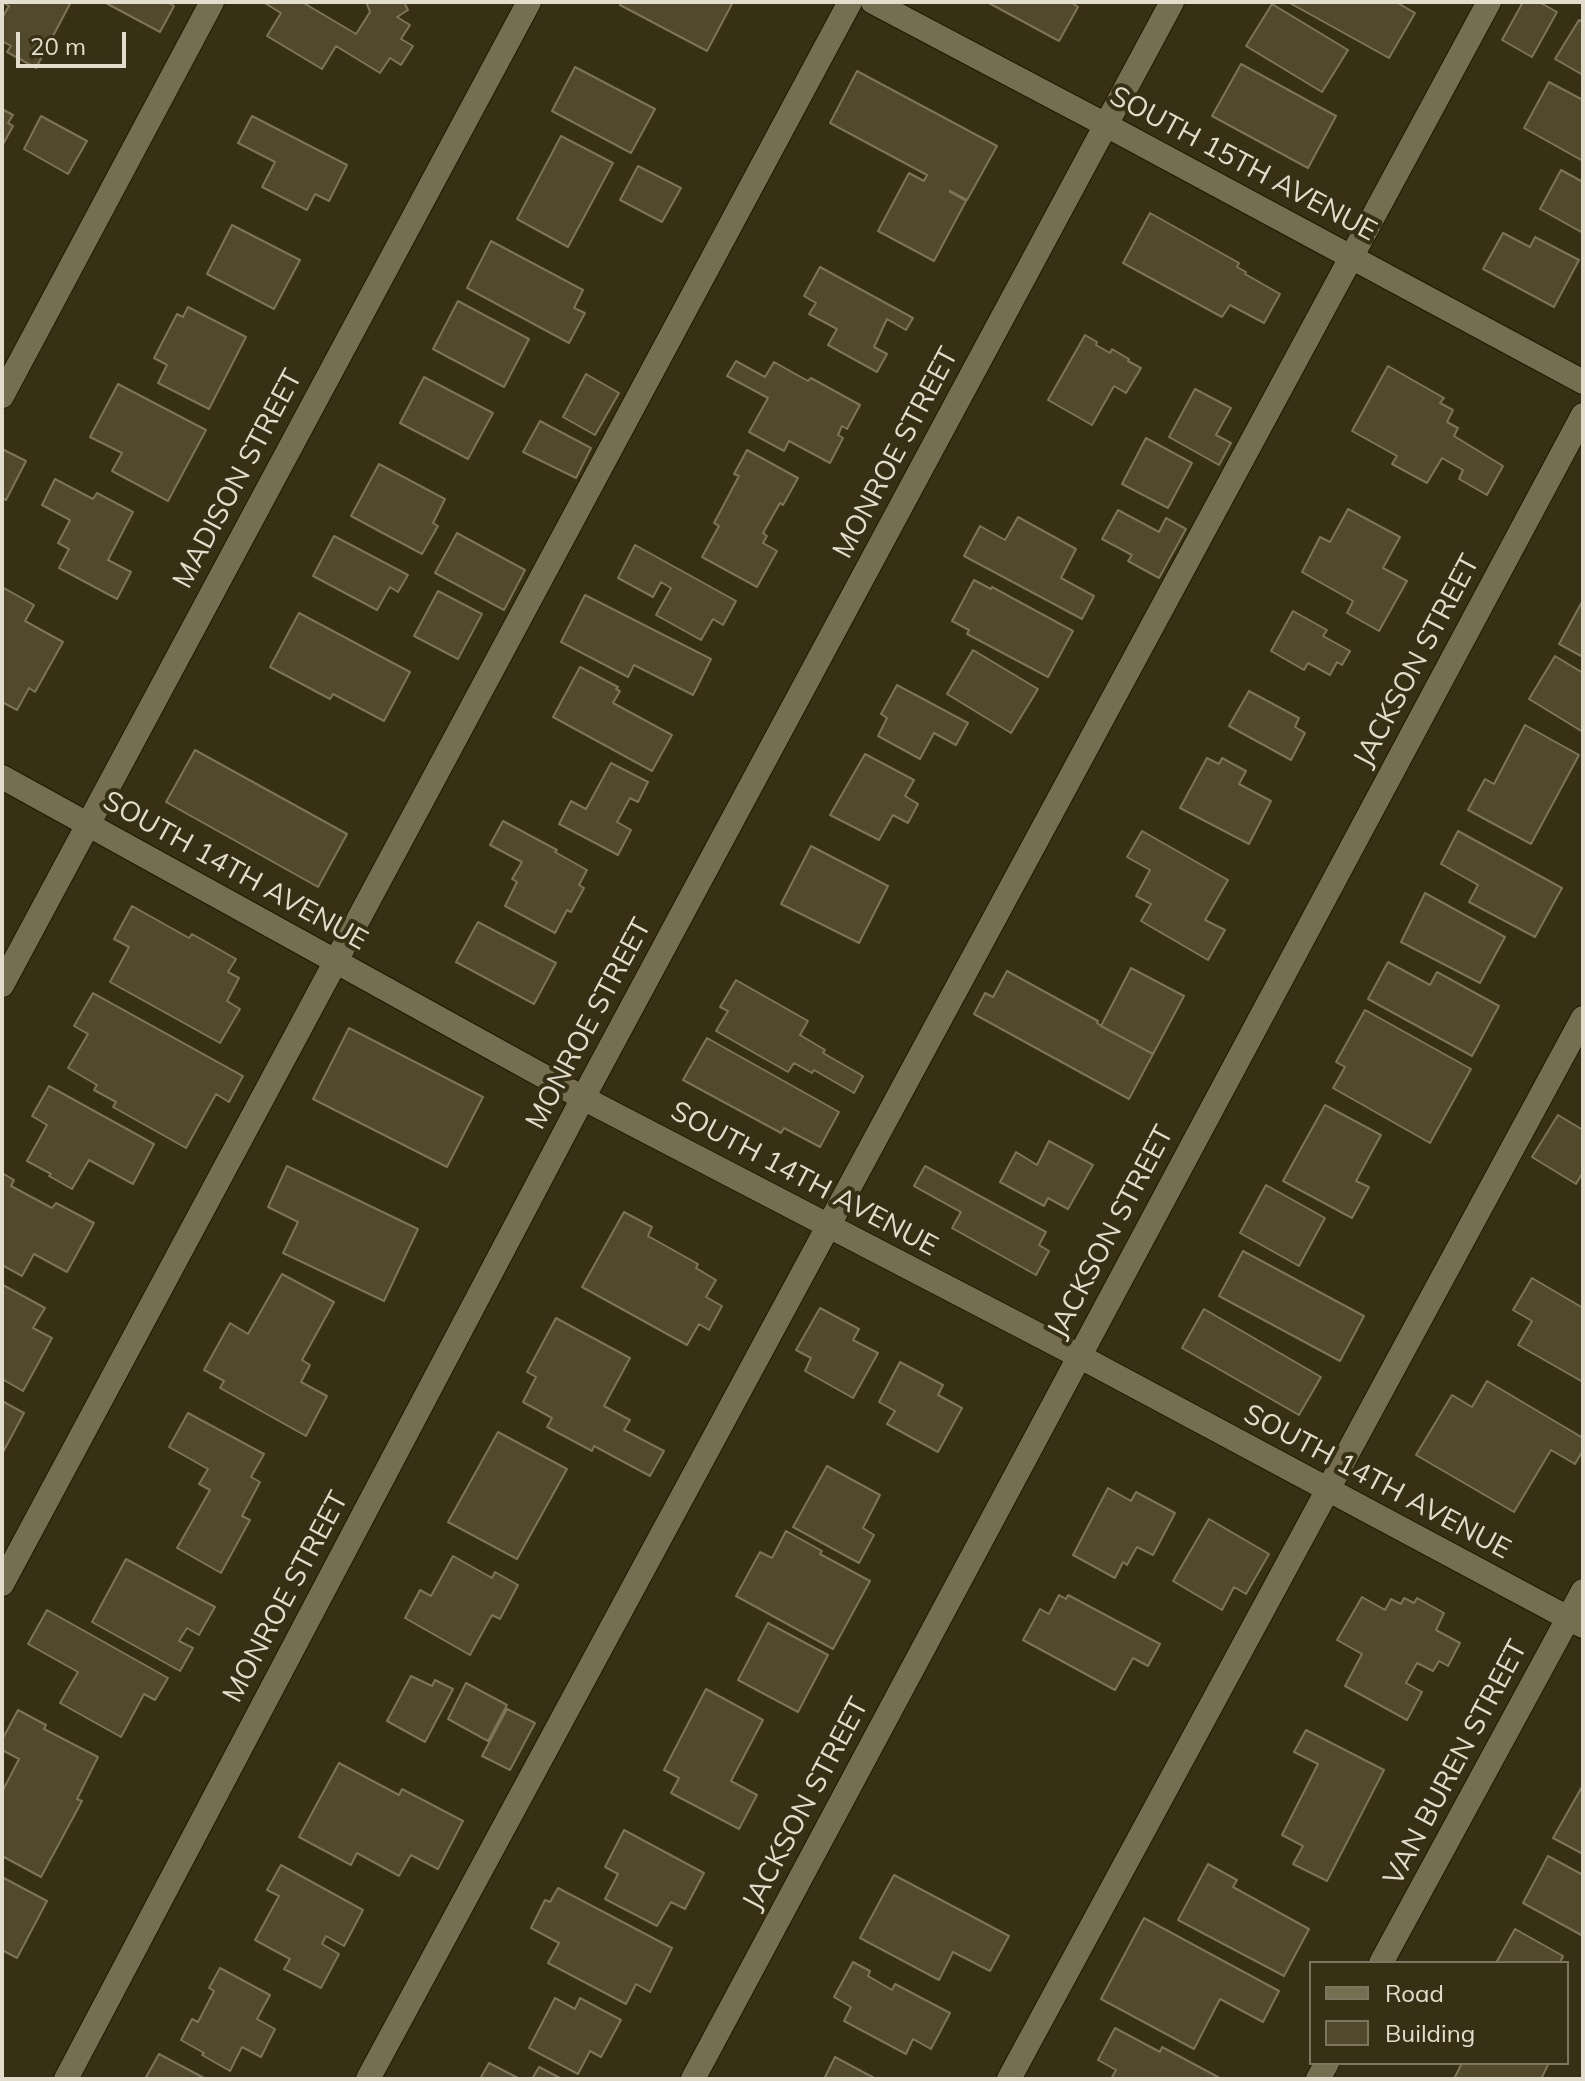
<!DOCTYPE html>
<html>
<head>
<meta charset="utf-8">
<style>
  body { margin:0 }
  #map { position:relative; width:1585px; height:2081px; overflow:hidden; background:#383015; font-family:Mulish,sans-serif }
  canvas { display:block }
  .frame { position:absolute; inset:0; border:4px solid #e2ddcd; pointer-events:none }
  .legend { position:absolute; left:1309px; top:1961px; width:260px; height:104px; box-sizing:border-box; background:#383015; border:2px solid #7c755f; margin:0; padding:10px 14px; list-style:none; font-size:24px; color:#e2ddcd }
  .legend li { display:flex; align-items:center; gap:16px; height:40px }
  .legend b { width:40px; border:2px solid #7c755f }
  .scale { position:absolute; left:16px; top:32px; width:110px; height:36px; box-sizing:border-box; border:4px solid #e2ddcd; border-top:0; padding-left:10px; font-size:24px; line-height:28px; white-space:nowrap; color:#e2ddcd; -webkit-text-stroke:6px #383015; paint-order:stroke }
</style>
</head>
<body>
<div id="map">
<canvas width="1585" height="2081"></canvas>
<div class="frame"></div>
<ul class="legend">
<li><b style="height:10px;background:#766e50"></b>Road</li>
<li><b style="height:22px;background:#52492d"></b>Building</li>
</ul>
<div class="scale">20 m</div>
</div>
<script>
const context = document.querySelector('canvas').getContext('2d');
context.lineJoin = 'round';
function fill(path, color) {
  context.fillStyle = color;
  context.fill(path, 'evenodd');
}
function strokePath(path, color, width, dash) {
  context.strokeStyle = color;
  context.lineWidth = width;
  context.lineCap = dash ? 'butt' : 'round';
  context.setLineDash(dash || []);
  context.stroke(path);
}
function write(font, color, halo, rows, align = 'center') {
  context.font = font + ' Mulish,sans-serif';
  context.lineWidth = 8;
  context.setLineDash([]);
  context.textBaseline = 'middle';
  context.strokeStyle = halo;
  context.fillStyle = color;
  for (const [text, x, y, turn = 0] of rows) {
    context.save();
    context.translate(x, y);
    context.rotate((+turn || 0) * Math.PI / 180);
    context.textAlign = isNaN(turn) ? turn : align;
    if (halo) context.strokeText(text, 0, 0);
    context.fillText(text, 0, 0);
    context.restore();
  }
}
const building = new Path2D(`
  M2,2H71L36,68L7,52L11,46L2,41V18L9,6Z
  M104,2H167L174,6L160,32Z
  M263,2H302L356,34L370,12L366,2H404L408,10L397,17L410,25L401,39L413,46L401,65L390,58L380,73L336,46L322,69L267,36L281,13Z
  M621,2H733L707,51L620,5Z
  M987,2H1071L1078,7L1059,41Z
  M1288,2H1396L1415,13L1389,58Z
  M1523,2H1539L1557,12L1532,57L1502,40Z
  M1272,4L1348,50L1322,92L1246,46Z
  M1579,20L1583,22V75L1555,59Z
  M1241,64L1336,116L1308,168L1212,116Z
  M575,67L655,109L631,153L552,111Z
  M857,71L997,146L967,200L950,191V192L966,201L934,261L878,231L909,173L924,181L927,175L830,123Z
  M1549,82L1583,100V161L1524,128Z
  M2,109L13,115L8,123L13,126L2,146Z
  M41,116L87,141L68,174L24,149Z
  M252,116L347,165L329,201L315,194L307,210L262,187L275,162L238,143Z
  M561,136L613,163L568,247L517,219Z
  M638,166L681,188L662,222L620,200Z
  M1561,170L1583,182V233L1540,209Z
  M1150,213L1239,263L1237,267L1246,272L1245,274L1280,294L1264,323L1230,305L1222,317L1123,263Z
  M232,225L300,260L274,309L207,274Z
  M1503,233L1530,247L1535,237L1579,260L1554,307L1483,269Z
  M491,241L583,290L574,308L585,313L569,343L467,288Z
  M820,267L913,318L906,330L887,319L874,347L887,354L877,372L828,345L837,329L809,314L816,303L804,296Z
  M458,301L529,339L504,387L433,349Z
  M188,307L246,337L209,409L158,383L167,365L154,358L177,314L183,317Z
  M1085,335L1097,342L1096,345L1110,353L1112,349L1129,359L1128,361L1141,368L1126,393L1114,386L1092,425L1048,400Z
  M736,361L765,377L774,362L808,381L811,378L860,405L847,429L842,426L838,435L843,438L830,463L789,441L784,451L749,432L768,398L727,376Z
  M1388,366L1444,398L1440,403L1453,410L1447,422L1458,428L1454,436L1503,466L1487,495L1459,479L1463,470L1442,458L1427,483L1392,464L1397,456L1352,431Z
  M586,374L619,393L595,435L563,417Z
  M424,377L493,413L468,459L400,423Z
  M118,384L206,430L168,501L112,471L122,453L90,437Z
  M1195,389L1231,408L1216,435L1231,443L1219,465L1169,437Z
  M540,421L591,448L576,478L523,452Z
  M1146,438L1192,463L1168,508L1122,484Z
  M2,449L26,461L6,500L2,498Z
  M747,450L798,478L783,505L780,503L763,533L767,536L763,543L777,551L757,587L702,557L719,526L714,523L739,476L734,474Z
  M379,464L445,499L433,523L438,526L422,554L351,516Z
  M55,479L93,499L97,493L133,512L108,560L131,572L117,599L59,568L69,549L58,543L70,520L42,505Z
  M1348,509L1400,537L1383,568L1407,581L1379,631L1347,613L1353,601L1302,572L1320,537L1330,542Z
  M1118,510L1159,532L1166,518L1186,529L1159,578L1128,561L1132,555L1102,539Z
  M1018,517L1076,549L1061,578L1094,596L1082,619L964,556L980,526L1005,540Z
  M457,533L525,570L504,610L435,573Z
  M334,536L408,575L398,592L390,587L377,610L313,576Z
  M635,545L736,601L723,625L713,619L701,640L656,615L671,588L661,582L653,597L618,578Z
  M974,580L991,589L992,587L1073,631L1048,677L967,634L969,630L952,621Z
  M2,587L34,605L25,621L63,642L35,692L29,688L17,710L2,702Z
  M438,591L482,614L458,659L414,636Z
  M585,595L711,659L693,695L634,665L628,677L561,642Z
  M1583,600V657L1559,644Z
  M1293,611L1327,630L1323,636L1350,651L1342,665L1337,662L1330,675L1308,663L1304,670L1271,651Z
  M299,613L410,672L384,721L333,694L330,699L270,667Z
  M973,650L1038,689L1011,733L947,694Z
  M1555,656L1583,673V732L1529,699Z
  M580,667L618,687L616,689L620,691L613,703L672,735L652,771L553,717Z
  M897,685L968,723L956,745L934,733L920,759L878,736L887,718L881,714Z
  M1249,691L1299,718L1295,727L1305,733L1291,760L1229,726Z
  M1525,725L1579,755L1531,844L1468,810L1485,779L1494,784Z
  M195,750L347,834L318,887L166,802Z
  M865,754L914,780L905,796L918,804L908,823L893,815L879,840L830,815Z
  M1207,758L1219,764L1222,758L1246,771L1239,784L1271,801L1249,844L1180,808Z
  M611,763L648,782L638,802L630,798L617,822L631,830L618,855L559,824L571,801L586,809Z
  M503,821L557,850L555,852L587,870L579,885L584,888L571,912L567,910L555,933L505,906L517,882L512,879L522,862L490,845Z
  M1142,831L1228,880L1205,920L1225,930L1208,960L1141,921L1151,904L1136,896L1150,870L1127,857Z
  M1458,831L1562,888L1535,937L1469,902L1478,885L1441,864Z
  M811,846L888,886L859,943L781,904Z
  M1425,893L1505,937L1480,983L1401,942Z
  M132,906L189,938L192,934L236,959L228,972L239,978L227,1001L240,1009L220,1043L110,982L129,947L114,939Z
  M478,922L556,963L534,1004L456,962Z
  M1388,962L1430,985L1437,972L1499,1006L1472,1056L1368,999Z
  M1131,968L1184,996L1153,1054L1101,1026Z
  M1007,971L1098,1021L1097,1023L1101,1026L1153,1054L1129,1099L974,1014L985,993L993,997Z
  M736,980L808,1021L800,1035L825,1050L823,1053L863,1076L854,1093L814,1070L812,1073L794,1063L788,1072L716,1031L728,1011L720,1007Z
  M93,993L243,1076L229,1102L216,1094L186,1148L113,1107L116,1102L94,1090L97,1085L68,1068L88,1034L74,1026Z
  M1365,1010L1471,1069L1430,1143L1333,1088L1345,1067L1336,1062Z
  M349,1028L483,1097L447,1167L313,1099Z
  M707,1038L839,1112L820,1147L784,1128L781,1133L683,1080Z
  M49,1086L154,1144L133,1184L89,1160L72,1189L49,1176L51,1174L27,1161L47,1125L32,1116Z
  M1325,1105L1381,1135L1356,1181L1369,1187L1352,1218L1283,1181Z
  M1558,1115L1583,1130V1172L1576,1184L1532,1157Z
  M1049,1141L1093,1165L1068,1209L1048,1198L1044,1206L1000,1182L1016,1152L1037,1165Z
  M287,1166L418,1229L384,1301L283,1253L298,1222L268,1207Z
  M925,1166L1046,1232L1039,1245L1049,1251L1036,1275L952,1228L961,1212L914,1186Z
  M2,1173L14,1180L11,1186L52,1208L56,1203L94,1223L67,1272L34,1254L22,1276L2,1265Z
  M1266,1185L1325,1218L1299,1266L1240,1233Z
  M624,1212L652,1227L648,1236L698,1264L696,1268L716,1280L706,1297L722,1306L709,1330L699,1324L687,1345L582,1287Z
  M1243,1251L1364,1316L1340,1361L1219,1296Z
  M282,1274L334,1302L302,1360L310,1365L301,1382L327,1396L306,1436L220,1388L224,1381L204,1370L230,1323L248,1334Z
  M1532,1278L1583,1308V1382L1518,1345L1532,1321L1513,1310Z
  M3,1285L45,1308L33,1328L52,1338L23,1391L2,1379Z
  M820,1308L859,1329L853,1340L878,1353L853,1398L805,1371L811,1358L796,1350Z
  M1204,1309L1321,1377L1299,1415L1182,1348Z
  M556,1318L630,1358L604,1406L630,1420L624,1430L664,1451L650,1476L594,1446L592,1451L547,1427L552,1418L523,1402L536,1377L527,1372Z
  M900,1362L943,1385L938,1395L962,1408L938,1452L887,1424L895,1411L879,1402Z
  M1487,1381L1583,1438V1450L1575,1464L1551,1450L1514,1512L1416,1455L1452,1395L1472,1407Z
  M2,1401L24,1413L2,1454Z
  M188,1413L264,1454L251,1477L260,1482L242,1516L250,1520L221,1573L177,1548L210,1490L199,1484L208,1469L169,1447Z
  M498,1432L567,1469L517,1559L448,1522Z
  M827,1466L880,1495L863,1528L874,1535L859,1563L793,1527Z
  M1108,1488L1131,1501L1136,1492L1175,1513L1153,1555L1137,1547L1127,1565L1123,1562L1115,1578L1073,1555Z
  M1209,1519L1269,1554L1246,1594L1234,1587L1222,1610L1173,1581Z
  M786,1531L822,1551L820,1554L870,1581L833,1649L736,1596L760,1552L772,1558Z
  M453,1556L492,1578L495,1572L518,1585L500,1619L492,1615L470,1655L405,1618L420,1590L431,1596Z
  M126,1559L215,1607L199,1635L187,1628L179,1641L193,1648L180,1671L92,1622Z
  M1059,1595L1066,1599L1068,1595L1160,1644L1148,1666L1133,1658L1115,1690L1023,1640L1040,1609L1049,1614Z
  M1362,1597L1385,1610L1391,1599L1401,1604L1404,1598L1414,1603L1417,1598L1444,1613L1436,1630L1460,1643L1448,1666L1439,1661L1433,1671L1417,1663L1406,1683L1422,1692L1407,1720L1345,1686L1362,1654L1337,1640Z
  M47,1610L168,1678L155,1700L144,1694L121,1737L60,1703L78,1672L28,1644Z
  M768,1623L828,1655L798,1712L738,1680Z
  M411,1676L432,1686L435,1680L453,1689L425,1742L387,1721Z
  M466,1683L507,1705L488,1741L448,1719Z
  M706,1689L763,1720L731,1781L757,1795L739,1829L671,1793L679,1778L664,1770Z
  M507,1709L535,1723L510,1770L482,1756Z
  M18,1710L46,1725L44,1729L98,1757L77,1799L82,1801L41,1877L2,1856V1792L19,1759L2,1750V1740Z
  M1306,1730L1384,1770L1327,1881L1293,1864L1303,1846L1282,1835L1318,1764L1294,1752Z
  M339,1763L399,1795L402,1789L463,1821L438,1869L411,1855L399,1876L357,1853L351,1865L299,1837Z
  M1583,1785V1854L1553,1838Z
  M624,1830L704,1873L685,1909L671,1902L657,1926L605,1899L618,1874L605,1867Z
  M1548,1856L1583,1875V1936L1523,1903Z
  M1208,1864L1237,1880L1233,1887L1309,1929L1284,1976L1178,1920Z
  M281,1865L363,1910L344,1946L326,1936L322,1944L339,1954L321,1988L284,1969L290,1959L255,1940L279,1896L267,1890Z
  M894,1875L1009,1936L990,1971L953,1952L939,1980L860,1938Z
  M2,1877L47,1901L17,1958L2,1950Z
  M558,1888L672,1948L650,1992L636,1984L626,2004L548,1963L559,1943L531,1928L545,1900L550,1902Z
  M1144,1918L1279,1991L1263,2022L1220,1999L1194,2049L1101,1999Z
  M1515,1929L1563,1956L1560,1963H1496Z
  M853,1962L870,1971L868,1976L892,1990L895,1984L950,2013L931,2049L913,2039L906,2054L844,2021L851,2007L834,1997Z
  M220,1968L270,1995L257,2019L275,2029L261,2057L242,2047L230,2071L202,2055L204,2053L181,2040L192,2019L198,2022L214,1991L209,1988Z
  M555,1998L575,2009L580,1998L621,2020L601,2057L590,2051L578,2074L529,2048Z
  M1115,2028L1160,2052L1162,2047L1218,2077L1217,2079H1111L1116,2070L1098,2060Z
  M159,2054L206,2079H145Z
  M835,2057L876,2079H824Z
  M489,2063L520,2079H480Z
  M1462,2063H1549L1541,2079H1454Z
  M539,2067L562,2079H532Z`);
fill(building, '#52492d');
strokePath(building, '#7d7457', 2);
const minor = new Path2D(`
  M873,2L1106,125L1583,382
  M2,396L212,2
  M2,777L583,1098L1079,1356L1583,1626
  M2,985L529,2
  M2,1584L850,2
  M1381,1963L1583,1591
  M66,2079L583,1098L1172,2
  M368,2079L1489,2
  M693,2079L1583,415
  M1009,2079L1583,1018
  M1318,2079L1327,2063`);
strokePath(minor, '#201800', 26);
strokePath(minor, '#766e50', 24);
write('28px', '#e2ddcd', '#383015', [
  ["SOUTH 15TH AVENUE",1243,164,28],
  ["MONROE STREET",896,453,-62],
  ["MADISON STREET",238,479,-62],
  ["JACKSON STREET",1417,661,-62],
  ["SOUTH 14TH AVENUE",235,871,29],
  ["MONROE STREET",589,1024,-62],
  ["SOUTH 14TH AVENUE",804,1179,28],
  ["JACKSON STREET",1111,1232,-62],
  ["SOUTH 14TH AVENUE",1377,1482,28],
  ["MONROE STREET",286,1597,-62],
  ["VAN BUREN STREET",1456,1763,-62],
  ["JACKSON STREET",806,1804,-62]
]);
</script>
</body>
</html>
